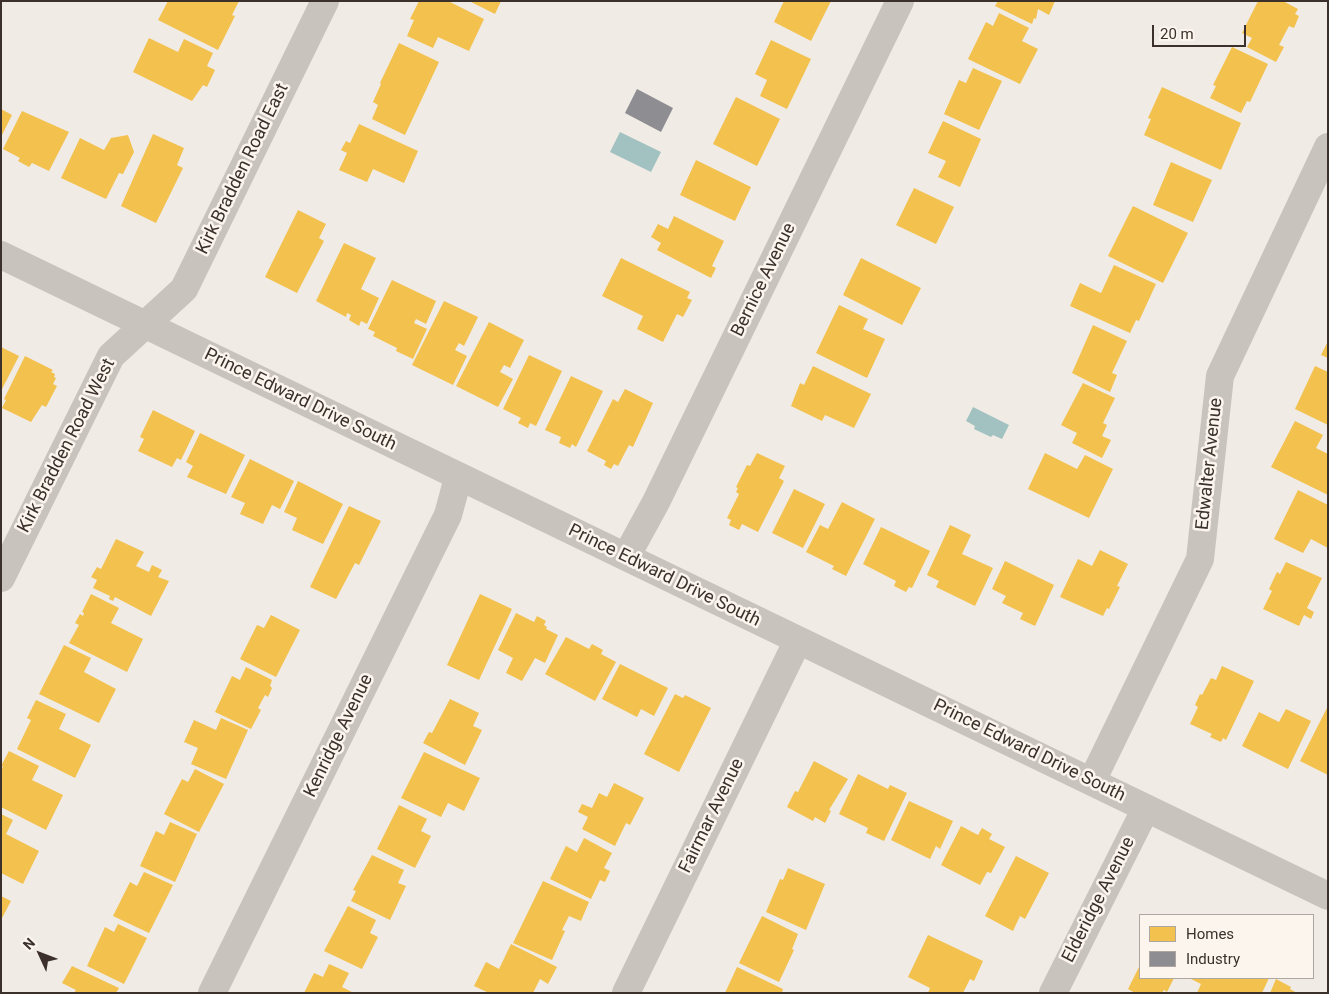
<!DOCTYPE html>
<html>
<head>
<meta charset="utf-8">
<style>
  body { margin:0 }
  #map { position:relative; width:1329px; height:994px; overflow:hidden; background:#f0ebe5; font-family:Roboto,sans-serif }
  canvas { display:block }
  .frame { position:absolute; inset:0; border:2px solid #3b302b; pointer-events:none }
  .legend { position:absolute; left:1139px; top:914px; width:175px; height:65px; box-sizing:border-box; background:#fbf5ee; border:1px solid #aea6a0; margin:0; padding:6px 9px; list-style:none; font-size:15px; color:#3b302b }
  .legend li { display:flex; align-items:center; gap:10px; height:25px }
  .legend b { width:25px; border:1px solid #aea6a0 }
  .north { position:absolute; left:15px; top:929px; width:50px; height:50px; -webkit-text-stroke:4px #fbf5ee; paint-order:stroke; rotate:313deg; font-size:14px; font-weight:700; line-height:20px; text-align:center; color:#3b302b }
  .north::after { content:''; display:block; margin:auto; width:18px; height:22px; background:#3b302b; clip-path:polygon(50% 0,100% 100%,50% 72%,0 100%) }
  .scale { position:absolute; left:1152px; top:25px; width:94px; height:22px; box-sizing:border-box; border:2px solid #3b302b; border-top:0; padding-left:6px; font-size:15px; line-height:18px; white-space:nowrap; color:#3b302b; -webkit-text-stroke:4px #fbf5ee; paint-order:stroke }
</style>
</head>
<body>
<div id="map">
<canvas width="1329" height="994"></canvas>
<div class="frame"></div>
<ul class="legend">
<li><b style="height:14px;background:#f2c14e"></b>Homes</li>
<li><b style="height:14px;background:#8d8d92"></b>Industry</li>
</ul>
<div class="north">N</div>
<div class="scale">20 m</div>
</div>
<script>
const context = document.querySelector('canvas').getContext('2d');
context.lineJoin = 'round';
function fill(path, color) {
  context.fillStyle = color;
  context.fill(path, 'evenodd');
}
function strokePath(path, color, width, dash) {
  context.strokeStyle = color;
  context.lineWidth = width;
  context.lineCap = dash ? 'butt' : 'round';
  context.setLineDash(dash || []);
  context.stroke(path);
}
function write(font, color, halo, rows, align = 'center') {
  context.font = font + ' Roboto,sans-serif';
  context.lineWidth = 5;
  context.setLineDash([]);
  context.textBaseline = 'middle';
  context.strokeStyle = halo;
  context.fillStyle = color;
  for (const [text, x, y, turn = 0] of rows) {
    context.save();
    context.translate(x, y);
    context.rotate((+turn || 0) * Math.PI / 180);
    context.textAlign = isNaN(turn) ? turn : align;
    if (halo) context.strokeText(text, 0, 0);
    context.fillText(text, 0, 0);
    context.restore();
  }
}
fill(new Path2D(`
  M620,132L661,152L651,172L610,152Z
  M973,407L1009,425L1002,439L993,435L991,437L974,429L975,426L966,421Z`), '#a1c2c1');
fill(new Path2D(`
  M168,1H239L232,15L235,16L218,50L158,20Z
  M419,1H448L484,19L469,51L438,37L433,48L407,36L414,20L410,19Z
  M469,1H501L495,14Z
  M784,1H831L811,41L774,22Z
  M998,1H1055L1049,15L1038,9L1036,19L1034,18L1032,24L995,6Z
  M1258,1H1283L1298,9L1295,14L1299,16L1294,28L1289,26L1279,45L1284,47L1276,62L1247,47L1252,38L1242,33Z
  M999,13L1029,28L1022,41L1038,49L1020,84L968,59L986,22L993,26Z
  M149,38L178,52L184,39L213,53L207,66L215,70L207,87L203,85L192,101L133,72Z
  M771,40L811,59L787,109L760,96L767,80L755,74Z
  M399,43L439,62L405,135L372,119L378,105L373,102L381,84L380,83Z
  M1232,47L1268,64L1250,102L1247,101L1241,113L1210,98L1216,86L1213,85Z
  M973,68L1002,81L979,130L944,114L959,80L966,83Z
  M1162,87L1241,123L1221,170L1144,135L1151,119L1148,118Z
  M736,97L780,119L757,166L713,144Z
  M1,109L12,115L1,137Z
  M22,111L69,132L49,171L32,163L29,167L18,161L20,158L3,149Z
  M943,121L981,139L960,187L938,177L946,161L928,153Z
  M359,124L418,151L404,183L373,169L367,182L339,170L347,153L341,150L346,141L350,143Z
  M153,134L184,148L177,165L183,168L156,223L121,206Z
  M128,135L134,152L123,174L119,173L106,199L61,178L80,138L104,150L111,138Z
  M696,160L751,187L735,221L680,195Z
  M1171,162L1212,180L1193,222L1153,205Z
  M914,188L954,207L936,244L896,225Z
  M1133,206L1188,233L1163,283L1108,256Z
  M298,210L326,224L319,238L324,241L297,293L265,277Z
  M674,216L724,241L712,266L716,268L711,278L657,250L661,243L651,237L658,224L668,229Z
  M344,243L376,258L361,289L379,298L367,324L361,321L359,326L349,320L351,315L347,313L346,317L316,301Z
  M621,258L690,292L687,298L692,300L683,317L677,314L663,342L637,329L643,316L602,296Z
  M861,258L921,288L902,325L843,295Z
  M1114,265L1156,284L1139,321L1136,320L1130,333L1070,306L1080,283L1101,293Z
  M392,280L436,301L426,324L416,319L414,323L427,329L413,359L396,351L397,348L373,336L375,332L368,329Z
  M444,301L478,317L464,346L459,343L455,350L467,356L453,385L412,365Z
  M839,305L868,319L863,329L885,339L867,378L816,353Z
  M489,322L524,340L510,368L504,365L500,372L513,379L498,407L456,386Z
  M1093,325L1127,341L1112,373L1117,375L1110,392L1072,373Z
  M1328,341V358L1321,355Z
  M1,347L19,356L1,391Z
  M529,355L562,371L536,426L530,423L528,428L518,423L521,418L503,409Z
  M25,356L53,370L51,372L55,374L54,377L56,378L53,384L57,386L46,407L42,405L31,422L2,408L6,400L4,399Z
  M813,366L871,394L854,428L825,415L822,421L791,406L800,383L804,385Z
  M1315,366L1328,372V425L1295,409Z
  M571,376L603,391L576,447L572,444L570,448L559,443L561,437L545,430Z
  M1083,383L1115,398L1103,423L1107,425L1102,436L1111,440L1102,458L1072,443L1077,433L1061,425Z
  M625,389L653,403L633,447L629,445L618,466L614,464L611,469L604,465L606,461L587,451L613,399L618,402Z
  M153,410L195,431L181,460L177,458L172,467L138,451L144,439L140,437Z
  M1295,421L1323,435L1316,448L1328,454V495L1271,467Z
  M200,433L245,455L226,494L187,477L193,466L186,462Z
  M757,453L785,466L779,478L784,481L758,532L742,524L739,530L729,525L731,520L727,518L739,494L736,492L738,488L736,487L747,465L750,466Z
  M1045,453L1077,469L1085,455L1113,469L1089,518L1028,489Z
  M250,459L294,481L280,509L272,505L263,524L240,514L245,503L231,497Z
  M298,481L343,504L323,544L292,530L297,518L284,512Z
  M794,489L825,504L803,548L772,533Z
  M1298,490L1328,505V548L1311,539L1303,553L1274,539Z
  M842,502L875,519L846,576L832,569L834,566L806,552L820,525L828,529Z
  M349,506L381,521L359,565L355,563L336,599L310,587Z
  M950,525L971,535L962,554L993,568L975,606L936,587L939,581L927,575Z
  M881,527L930,551L912,588L909,587L906,592L894,586L896,581L863,564Z
  M116,539L144,552L136,566L149,572L152,565L162,570L158,577L169,581L151,616L115,597L113,601L109,599L110,596L93,588L97,580L91,577L97,567L101,569Z
  M1100,550L1128,564L1117,586L1120,587L1109,609L1107,608L1103,616L1060,597L1078,559L1092,566Z
  M1005,561L1054,585L1035,626L1020,619L1023,613L1002,603L1006,596L992,589Z
  M1286,562L1322,578L1307,608L1314,612L1311,619L1304,615L1299,626L1263,609L1272,591L1269,589L1277,572L1280,574Z
  M91,594L119,608L111,623L143,639L127,672L69,643L79,625L75,623L80,614L83,616L84,613L82,612Z
  M480,594L512,609L479,680L447,665Z
  M516,613L534,622L537,616L546,621L544,625L547,627L546,629L558,635L545,663L535,658L522,681L506,673L513,658L498,650Z
  M271,615L300,630L276,677L240,659L257,625L264,628Z
  M566,637L589,649L592,644L603,650L601,654L616,662L595,701L545,674Z
  M64,645L91,658L84,672L116,689L99,723L39,694Z
  M620,664L668,688L654,716L641,709L637,717L602,699Z
  M1222,666L1254,681L1226,740L1223,738L1221,742L1210,737L1212,734L1190,724L1198,707L1195,705L1200,694L1202,695L1211,678L1216,680Z
  M246,667L272,680L270,686L272,688L268,697L265,695L258,708L261,710L251,729L215,712L232,676L240,680Z
  M675,694L683,698L685,695L711,708L679,772L644,754Z
  M450,699L479,713L473,726L482,730L465,765L423,743L429,732L432,733Z
  M36,700L66,714L59,729L91,745L75,778L17,749L31,720L27,718Z
  M1328,706V775L1300,761Z
  M1286,709L1311,721L1288,769L1242,746L1259,712L1279,722Z
  M221,718L248,730L226,779L191,764L198,748L184,742L194,720L216,730Z
  M9,751L39,766L32,780L63,795L46,830L1,807V771L3,766H1Z
  M424,752L480,778L464,811L448,803L441,817L401,798Z
  M814,761L848,779L829,810L831,811L825,823L815,817L813,821L787,807L795,791L798,792Z
  M195,769L224,784L199,832L164,814L182,779L188,782Z
  M858,774L888,789L890,785L907,793L884,841L866,833L868,828L839,814Z
  M614,783L644,798L630,825L626,823L615,846L582,829L588,817L578,812L582,804L592,808L599,793L607,797Z
  M909,801L953,821L940,849L936,846L930,859L891,840Z
  M399,805L427,819L421,831L431,836L415,868L377,849Z
  M1,814L13,820L6,834L39,851L23,884L1,873Z
  M170,822L197,834L175,882L140,866L156,831L164,835Z
  M961,826L978,835L982,828L992,834L989,839L1005,847L991,873L987,872L980,885L941,865Z
  M584,838L612,853L604,868L610,871L605,882L600,880L591,899L550,879L566,846L577,852Z
  M372,855L404,870L398,883L406,886L390,920L351,901L356,891L353,890Z
  M1016,856L1049,873L1025,919L1020,916L1013,931L985,916Z
  M788,868L825,884L806,930L766,912L780,879L783,880Z
  M144,872L173,885L149,933L113,916L130,882L137,886Z
  M543,881L589,902L581,921L569,916L562,930L565,931L552,960L513,943Z
  M1,896L11,901L1,920Z
  M348,906L376,920L370,933L378,937L362,969L324,951Z
  M762,916L798,934L792,949L794,950L779,982L739,963Z
  M118,924L147,938L124,984L87,966L105,927L114,932Z
  M928,935L983,961L974,981L970,979L963,993H928L930,988L908,977Z
  M511,944L557,967L548,984L540,979L533,993H489L474,986L486,962L499,969Z
  M329,964L349,973L342,987L354,993H304L314,973L323,977Z
  M1140,965V978H1174L1167,992L1164,990L1162,993H1135L1128,989Z
  M72,966L119,988L116,993H74L76,990L62,983Z
  M737,967L783,989L782,993H725Z
  M1189,978H1269L1262,993H1197L1201,984Z
  M1276,979L1291,987L1290,989L1297,993H1270Z`), '#f2c14e');
fill(new Path2D(`
  M637,89L673,108L661,132L625,113Z`), '#8d8d92');
strokePath(new Path2D(`
  M1,255L1328,896
  M626,557L656,502L900,1
  M1,578L111,356L184,289L325,1
  M1092,781L1200,559L1220,376L1328,147
  M212,993L448,515L458,478
  M626,993L798,640
  M1053,993L1146,808`), '#c9c3be', 28);
write('18px', '#3b302b', '#fbf5ee', [
  ["Kirk Bradden Road East",243,169,-64],
  ["Bernice Avenue",764,280,-64],
  ["Prince Edward Drive South",300,400,26],
  ["Kirk Bradden Road West",67,446,-63],
  ["Edwalter Avenue",1210,464,-84],
  ["Prince Edward Drive South",664,576,26],
  ["Kenridge Avenue",339,736,-64],
  ["Prince Edward Drive South",1029,751,26],
  ["Fairmar Avenue",712,816,-64],
  ["Elderidge Avenue",1099,900,-63]
]);
</script>
</body>
</html>
